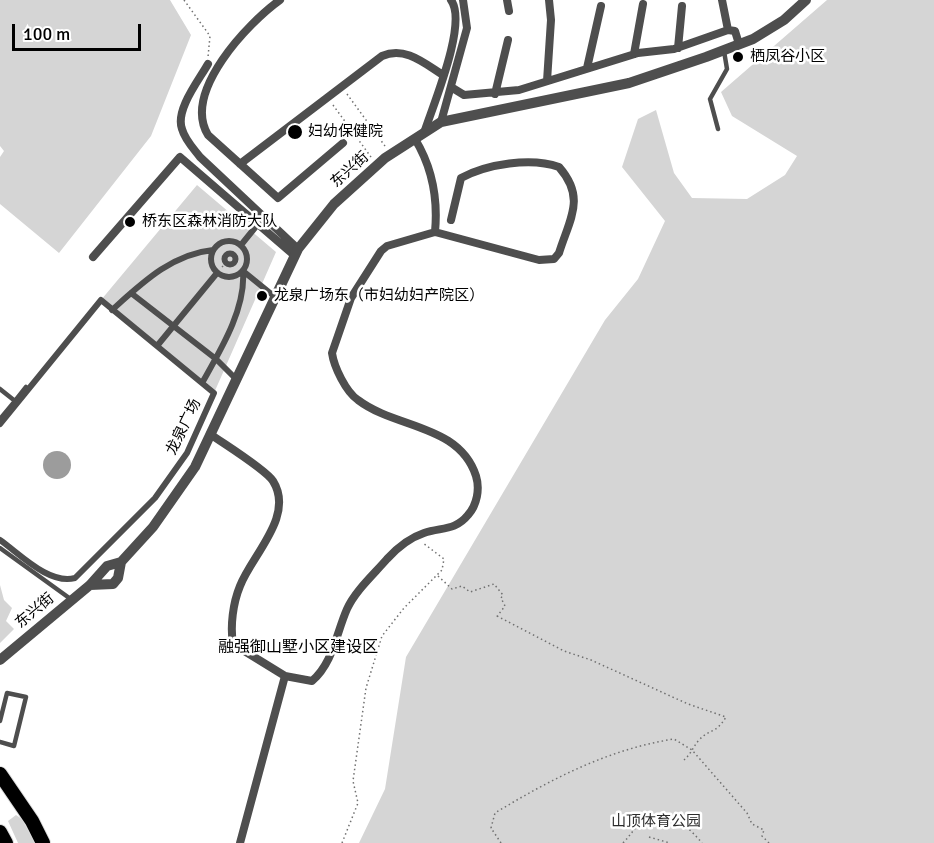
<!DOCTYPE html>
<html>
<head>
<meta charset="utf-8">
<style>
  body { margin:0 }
  #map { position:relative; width:934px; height:843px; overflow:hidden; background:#fff; font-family:Signika,sans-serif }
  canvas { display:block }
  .scale { position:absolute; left:12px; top:24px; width:129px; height:27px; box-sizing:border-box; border:3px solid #000; border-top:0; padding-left:8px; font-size:18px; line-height:21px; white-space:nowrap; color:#000; -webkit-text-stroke:4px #fff; paint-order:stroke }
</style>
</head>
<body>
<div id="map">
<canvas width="934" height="843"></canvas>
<div class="scale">100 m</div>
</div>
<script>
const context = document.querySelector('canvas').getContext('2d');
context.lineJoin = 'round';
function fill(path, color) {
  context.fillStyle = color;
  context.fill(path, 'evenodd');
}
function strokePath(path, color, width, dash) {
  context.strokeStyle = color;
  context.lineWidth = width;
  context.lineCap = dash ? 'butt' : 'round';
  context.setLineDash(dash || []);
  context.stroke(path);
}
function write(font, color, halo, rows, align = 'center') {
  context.font = font + ' Signika,"Noto Sans SC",sans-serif';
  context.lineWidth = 5;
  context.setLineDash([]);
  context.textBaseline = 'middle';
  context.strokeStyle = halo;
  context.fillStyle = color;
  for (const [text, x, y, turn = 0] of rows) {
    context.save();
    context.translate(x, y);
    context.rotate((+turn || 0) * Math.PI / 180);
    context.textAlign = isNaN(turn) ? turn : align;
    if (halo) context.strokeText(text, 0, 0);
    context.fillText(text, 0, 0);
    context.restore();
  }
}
fill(new Path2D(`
  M0,0H170L191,35L151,136L59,253L0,204V157L4,151L0,146Z
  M827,0H934V843H359L385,789L406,657L605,320L638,279L665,221L622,167L638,119L656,110L674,173L692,198L747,199L785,175L797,156L732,116L721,92Z
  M197,185L276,252L214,393L101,300Z
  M0,585L4,600L12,608L6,621L14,629L0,643Z
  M16,815L22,819L35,843H18L8,821Z`), '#d5d5d5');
fill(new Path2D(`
  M43 465a14 14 0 1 1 28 0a14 14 0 1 1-28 0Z`), '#9c9c9c');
const primary = new Path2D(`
  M0,774L32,821L43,843`);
const trunk = new Path2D(`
  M0,832L6,843`);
strokePath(primary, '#dbdbdb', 16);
strokePath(trunk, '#dbdbdb', 16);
strokePath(new Path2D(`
  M184,0L210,36L208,57
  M347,94L385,146
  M333,105L371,157
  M222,267L226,263
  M438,576L452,589L462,586L470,592L494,584L503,595L501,598L505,606L495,619
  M497,616L564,651L591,660L688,704L726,717C716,734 709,729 699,740C693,747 691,754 684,760
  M649,837L670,843
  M342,843L358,803L353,781L366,688L382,636L404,608L442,570L444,559L423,543
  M501,843L491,828L495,813C551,779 609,749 674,739L692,750L747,813L752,824L764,830L762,836L769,843
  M623,843C630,836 634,828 642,822C664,805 688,826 702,843`), '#707070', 1.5, [1.5, 3]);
strokePath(new Path2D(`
  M718,129L710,99L727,69L724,51
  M0,389L15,401L0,419
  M17,403L15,401L26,387
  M0,548L72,600
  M0,721L7,693L26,697L14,746L0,742`), '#4e4e4e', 4.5);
strokePath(new Path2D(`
  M211 259a18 18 0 1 1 36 0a18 18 0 1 1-36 0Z
  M241,245L258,224
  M224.5 259a5.5 5.5 0 1 1 11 0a5.5 5.5 0 1 1-11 0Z
  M243,271L275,297
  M131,293L216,359L236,379
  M112,310C142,283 172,254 213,250
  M157,346L217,273
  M202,383C220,351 246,309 243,271
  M0,424L101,300L214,393L187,453L155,498L75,578C49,585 20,554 0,540`), '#4e4e4e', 6);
strokePath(new Path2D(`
  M280,0C248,23 182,92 208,135L278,198L343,143
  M507,0L509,11
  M728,30L735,31L739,44
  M678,48L682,6
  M634,54L643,4
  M208,64C199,80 175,110 182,129C185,140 193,148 200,157L298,249
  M587,68L601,6
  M547,81L551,20L549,0
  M451,87L464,95L519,90L638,53L674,49L728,30L722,0
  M495,94L508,40
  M441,122L467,28L463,0
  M424,133C433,105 468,23 451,0
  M415,139C432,167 438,200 435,232
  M240,164L382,56C405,46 424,63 443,75
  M93,257L180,157L295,256
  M210,434C224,444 265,469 273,481C295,516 252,555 240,586C233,603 230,626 233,644L285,676L312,681C333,663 336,634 347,609C355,591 374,574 387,559C397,548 409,538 424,533C441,527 455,531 468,515C477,505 480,489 476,476C459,424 396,429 358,400C346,392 334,367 332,353L351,298L381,251L387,246L435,232L539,260L554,259L559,253C570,218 586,198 559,167C531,157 487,164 461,178L451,220
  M240,843L285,676`), '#4e4e4e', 8);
strokePath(new Path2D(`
  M121,562L153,527L195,467L298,249L334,204L385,158L441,122L629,83L706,57L753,39L784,20L806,0
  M90,585L113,584L118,578L121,562
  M0,660L90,585L107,566L121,562`), '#4e4e4e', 10);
strokePath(primary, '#000', 14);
strokePath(trunk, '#000', 14);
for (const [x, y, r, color] of [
  [738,57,6,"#000"],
  [295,132,8,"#000"],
  [130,222,6,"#000"],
  [262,296,6,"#000"]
]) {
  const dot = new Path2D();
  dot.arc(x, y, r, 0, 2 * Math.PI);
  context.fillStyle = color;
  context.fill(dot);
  strokePath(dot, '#fff', 2);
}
write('15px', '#000', '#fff', [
  ["栖凤谷小区",750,57],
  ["妇幼保健院",308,132],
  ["桥东区森林消防大队",142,222],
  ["龙泉广场东（市妇幼妇产院区）",274,296]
], 'left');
write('15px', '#000', '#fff', [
  ["东兴街",350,170,-42],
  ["龙泉广场",184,427,-64],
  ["东兴街",35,611,-40]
]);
write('15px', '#2c2c2c', '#fff', [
  ["山顶体育公园",656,822]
]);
write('16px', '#000', '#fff', [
  ["融强御山墅小区建设区",298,648]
]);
</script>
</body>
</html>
